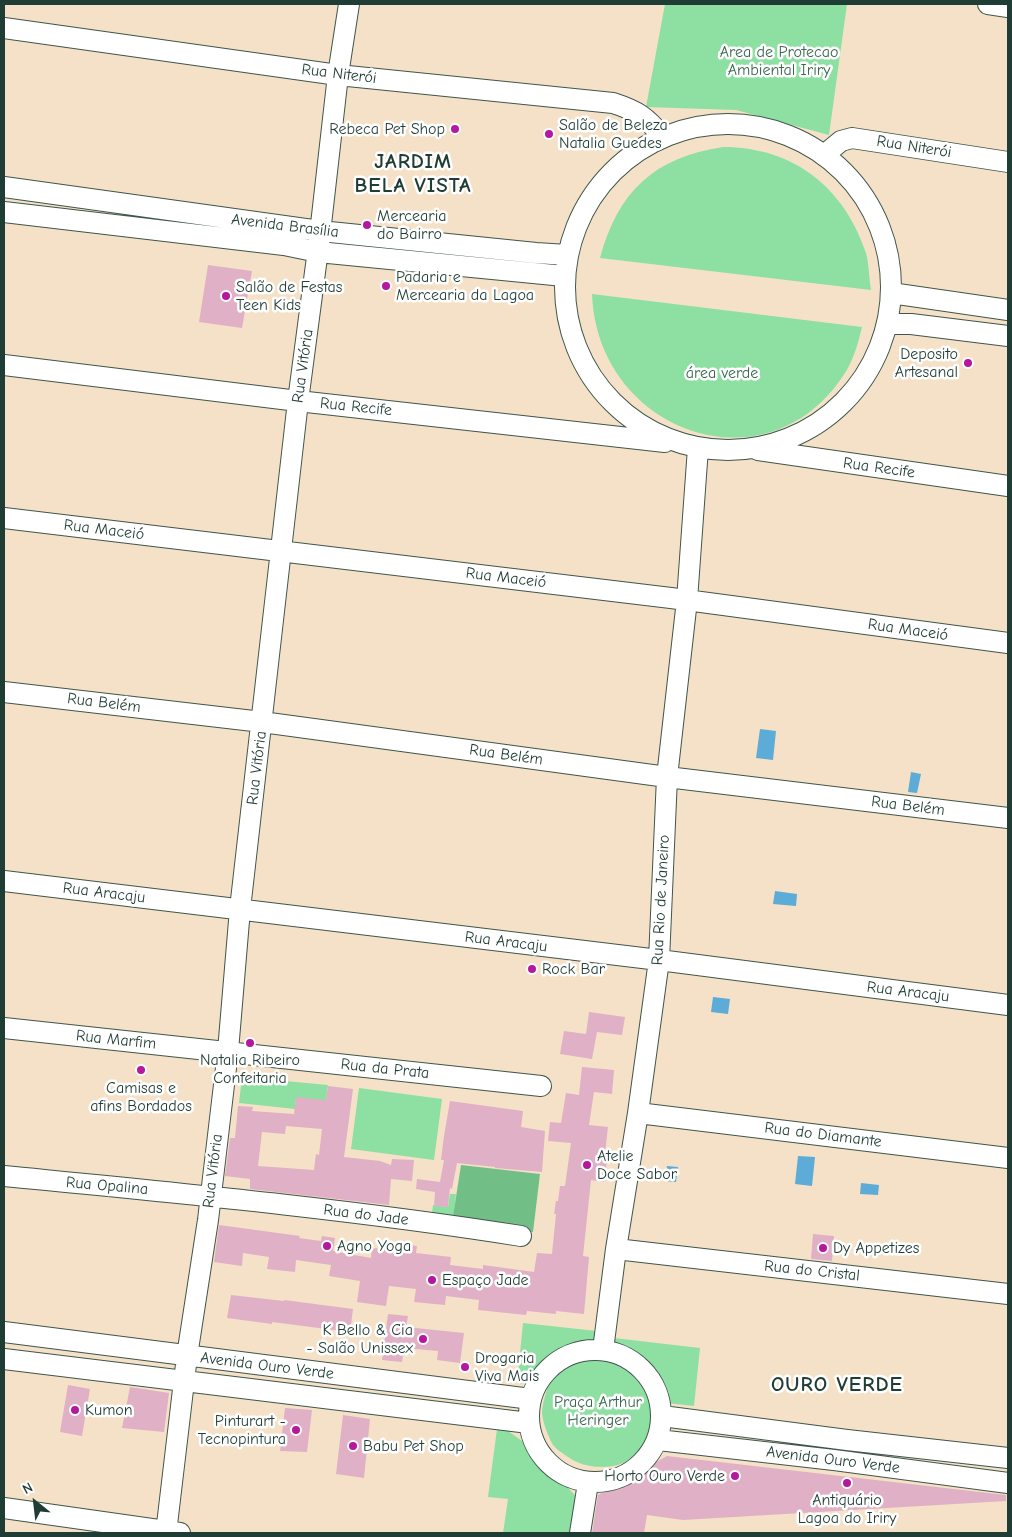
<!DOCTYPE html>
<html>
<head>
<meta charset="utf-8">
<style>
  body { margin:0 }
  #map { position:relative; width:1012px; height:1537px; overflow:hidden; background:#f5e1c7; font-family:"Comic Neue",sans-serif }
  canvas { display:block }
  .frame { position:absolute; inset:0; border:5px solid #1f3d34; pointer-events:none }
  .north { position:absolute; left:10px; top:1477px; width:50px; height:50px; -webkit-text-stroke:4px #fff; paint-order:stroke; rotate:331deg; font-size:14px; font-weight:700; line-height:20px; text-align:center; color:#1f3d34 }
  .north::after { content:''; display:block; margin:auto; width:18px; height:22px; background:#1f3d34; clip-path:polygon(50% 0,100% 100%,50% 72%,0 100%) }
</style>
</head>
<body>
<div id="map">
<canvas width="1012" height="1537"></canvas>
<div class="frame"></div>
<div class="north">N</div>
</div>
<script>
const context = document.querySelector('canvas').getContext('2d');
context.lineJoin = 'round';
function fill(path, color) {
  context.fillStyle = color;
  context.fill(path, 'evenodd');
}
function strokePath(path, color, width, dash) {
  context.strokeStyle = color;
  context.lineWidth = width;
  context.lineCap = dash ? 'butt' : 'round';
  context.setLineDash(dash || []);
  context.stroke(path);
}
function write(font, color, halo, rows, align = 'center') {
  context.font = font + ' "Comic Neue",sans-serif';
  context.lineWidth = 5;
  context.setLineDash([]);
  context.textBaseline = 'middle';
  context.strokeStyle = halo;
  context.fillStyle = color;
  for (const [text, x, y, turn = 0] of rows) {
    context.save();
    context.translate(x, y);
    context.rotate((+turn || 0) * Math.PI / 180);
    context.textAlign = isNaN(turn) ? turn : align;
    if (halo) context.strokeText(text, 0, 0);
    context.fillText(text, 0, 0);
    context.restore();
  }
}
fill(new Path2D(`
  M665,4H847L829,135L736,110L646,107Z
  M723,147C793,147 844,187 866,253C869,264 869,278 871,290L600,258C618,191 655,157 723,147Z
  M592,294L862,327C858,343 854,359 845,373C768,494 597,432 592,294Z
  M242,1077L328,1085L326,1101L296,1098L295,1109L239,1103Z
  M359,1088L442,1099L434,1160L351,1149Z
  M450,1194H456L453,1222L431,1220L433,1205L448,1207Z
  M523,1323L597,1331V1340L558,1351L529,1384L517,1383Z
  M614,1338L700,1348L694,1406L667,1403C660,1366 648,1357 614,1344Z
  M591,1354C597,1354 605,1353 610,1354C668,1367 666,1466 604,1467C589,1467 577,1464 565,1455C561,1452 556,1449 553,1445C548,1436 543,1423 542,1413C542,1404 549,1380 554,1373C561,1365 581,1358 591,1354Z
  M497,1429L508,1431L525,1443L544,1474L567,1487L577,1497L572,1533H503L508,1499L488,1497Z`), '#8de0a1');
fill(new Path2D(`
  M461,1165L540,1174L533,1232L452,1223Z`), '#72be87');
fill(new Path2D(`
  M760,729L776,731L773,760L756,758Z
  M911,772L921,774L917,793L908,792Z
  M775,891L797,894L796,906L773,904Z
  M713,997L730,999L728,1014L711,1012Z
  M798,1156L815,1157L812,1186L795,1184Z
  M667,1166L678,1167L676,1182L665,1181Z
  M861,1183L879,1185L878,1195L860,1194Z`), '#5dabd7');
fill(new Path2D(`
  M208,265L252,271L242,328L199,322Z
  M589,1012L625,1017L622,1035L597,1032L592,1059L560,1054L564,1031L586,1034Z
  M582,1067L614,1070L612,1094L594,1092L589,1125L608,1127L605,1153L608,1154L604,1182L591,1180L583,1256L589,1257L584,1314L556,1311V1314L527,1311L526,1315L478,1310L479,1300L446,1296L445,1305L414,1302L416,1289L389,1286L386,1306L357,1302L360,1281L329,1276L331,1265L296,1260L295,1272L267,1269L269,1257L243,1253L242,1266L214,1262L219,1225L300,1236L299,1238L321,1241L322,1236L335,1238L333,1251L371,1258L372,1248L398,1250V1244L417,1246L416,1253L451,1257L450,1265L483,1269V1265L534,1272L537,1253L552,1254L556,1214H554L556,1201H558L560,1186H565L571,1143L548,1141L550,1122L561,1123L566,1093L579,1095Z
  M328,1086L353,1089L344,1157L380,1161L391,1165L392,1159L414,1160L412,1181L391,1179L389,1205L250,1189V1179L225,1176L230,1138H235L238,1106L253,1107L252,1111L294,1114L296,1097L326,1100ZM286,1126L322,1129L319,1155L316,1154L314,1170L258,1166L262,1132L285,1134Z
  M450,1101L523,1111L521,1127L545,1131L542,1172L495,1168V1167L457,1163L452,1189L450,1188L448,1207L434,1206L435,1192L416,1189L417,1179L440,1182L444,1160H441L444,1136Z
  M813,1234L834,1236L832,1261L811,1259Z
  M231,1295L284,1301V1300L353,1309L350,1332L272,1322V1324L227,1318Z
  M388,1314L408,1316L406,1327L464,1333L460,1363L437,1360L438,1351L404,1348L402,1362L382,1360Z
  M68,1385L90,1389L82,1436L60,1432Z
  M130,1387L169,1393L164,1432L122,1428Z
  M285,1408L312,1410L307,1452L280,1451Z
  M343,1415L370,1419L364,1478L336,1474Z
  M667,1456L1006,1495V1501L683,1520L647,1515L644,1533H592L598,1495Z`), '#e0b0c6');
const minor = new Path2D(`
  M988,4L1008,7
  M4,28L338,75L613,103C638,111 646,117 663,137
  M565 287a163 163 0 1 1 326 0a163 163 0 1 1-326 0Z
  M824,155L841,141L852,138L1008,162
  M4,187L320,231L536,253L567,255
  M4,212L284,245L318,252L564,276
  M891,293L1008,310
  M887,324H911L1008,336
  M4,365L298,401L665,442
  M758,450L1008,486
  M4,518L671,598L1008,643
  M4,692L262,722L667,777L1008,818
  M4,881L659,960L1008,1005
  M4,1028L541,1086
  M638,1113L1008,1158
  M4,1176C177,1193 350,1209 521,1236
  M616,1249L1008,1294
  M4,1332L531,1399
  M529 1416a66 66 0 1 1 132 0a66 66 0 1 1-132 0Z
  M603,1350L616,1249L638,1113L659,960L667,777L687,600L698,448
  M4,1359L529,1423
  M662,1416L847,1440L1008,1458
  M658,1440L834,1460L1008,1483
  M4,1508L180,1533
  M166,1533L187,1356L208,1220L228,1051L240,909L298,401L319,242L338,75L349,4
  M580,1533L588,1483`);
strokePath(minor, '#3f564a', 22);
strokePath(minor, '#fff', 20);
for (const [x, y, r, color] of [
  [455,129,5,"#b5179e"],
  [549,134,5,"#b5179e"],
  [367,225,5,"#b5179e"],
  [386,286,5,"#b5179e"],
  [226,296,5,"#b5179e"],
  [968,363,5,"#b5179e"],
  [532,969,5,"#b5179e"],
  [250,1043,5,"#b5179e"],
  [141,1070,5,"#b5179e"],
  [587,1165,5,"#b5179e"],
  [327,1246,5,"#b5179e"],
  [823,1248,5,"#b5179e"],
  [432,1280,5,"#b5179e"],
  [423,1339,5,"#b5179e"],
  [465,1367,5,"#b5179e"],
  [75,1410,5,"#b5179e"],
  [296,1430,5,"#b5179e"],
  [353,1446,5,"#b5179e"],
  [735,1476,5,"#b5179e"],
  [847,1483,5,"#b5179e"]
]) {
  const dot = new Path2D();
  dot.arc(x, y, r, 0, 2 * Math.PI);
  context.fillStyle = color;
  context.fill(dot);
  strokePath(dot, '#fff', 2);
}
write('16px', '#3a664f', '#fff', [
  ["Area de Protecao",779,52],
  ["Ambiental Iriry",779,70],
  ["área verde",722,373],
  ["Praça Arthur",598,1402],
  ["Heringer",598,1420]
]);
write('16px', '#1f3d34', '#fff', [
  ["Rua Niterói",339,74,7],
  ["Rua Niterói",914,147,9],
  ["Avenida Brasília",285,226,7],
  ["Rua Vitória",303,366,-82],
  ["Rua Recife",356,407,6],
  ["Rua Recife",879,468,8],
  ["Rua Maceió",104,530,7],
  ["Rua Maceió",506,578,7],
  ["Rua Maceió",908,630,8],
  ["Rua Belém",104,703,7],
  ["Rua Belém",506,755,8],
  ["Rua Vitória",257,768,-83],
  ["Rua Belém",908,806,7],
  ["Rua Aracaju",104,893,7],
  ["Rua Rio de Janeiro",661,900,-87],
  ["Rua Aracaju",506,942,7],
  ["Rua Aracaju",908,992,7],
  ["Rua Marfim",116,1040,6],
  ["Rua da Prata",385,1069,6],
  ["Rua do Diamante",823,1135,7],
  ["Rua Vitória",213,1171,-83],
  ["Rua Opalina",107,1186,5],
  ["Rua do Jade",366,1215,7],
  ["Rua do Cristal",812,1271,6],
  ["Avenida Ouro Verde",267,1366,7],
  ["Avenida Ouro Verde",833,1460,7]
]);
write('16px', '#1f3d34', '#fff', [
  ["Salão de Beleza",559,125],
  ["Natalia Guedes",559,143],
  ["Rebeca Pet Shop",445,129,"right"],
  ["Mercearia",377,216],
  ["do Bairro",377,234],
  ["Padaria e",396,277],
  ["Mercearia da Lagoa",396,295],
  ["Salão de Festas",236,287],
  ["Teen Kids",236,305],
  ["Deposito",958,354,"right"],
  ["Artesanal",958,372,"right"],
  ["Rock Bar",542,969],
  ["Natalia Ribeiro",250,1060,"center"],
  ["Confeitaria",250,1078,"center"],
  ["Camisas e",141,1088,"center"],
  ["afins Bordados",141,1106,"center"],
  ["Atelie",597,1156],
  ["Doce Sabor",597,1174],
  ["Agno Yoga",337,1246],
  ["Dy Appetizes",833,1248],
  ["Espaço Jade",442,1280],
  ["K Bello & Cia",413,1330,"right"],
  ["- Salão Unissex",413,1348,"right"],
  ["Drogaria",475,1358],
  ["Viva Mais",475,1376],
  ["Kumon",85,1410],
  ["Pinturart -",286,1421,"right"],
  ["Tecnopintura",286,1439,"right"],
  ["Babu Pet Shop",363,1446],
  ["Horto Ouro Verde",725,1476,"right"],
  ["Antiquário",847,1500,"center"],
  ["Lagoa do Iriry",847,1518,"center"]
], 'left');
context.letterSpacing = '1px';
write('bold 21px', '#1f3d34', '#fff', [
  ["JARDIM",413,162],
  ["BELA VISTA",413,186],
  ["OURO VERDE",837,1385]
]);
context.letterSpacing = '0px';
</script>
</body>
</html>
